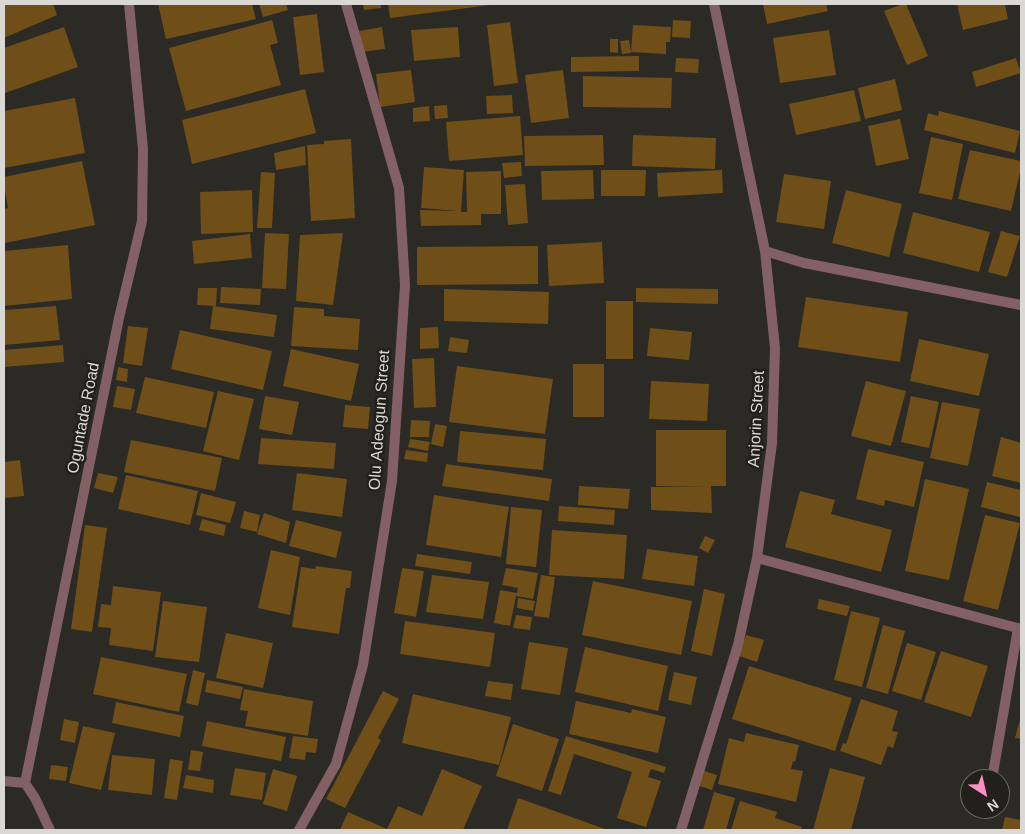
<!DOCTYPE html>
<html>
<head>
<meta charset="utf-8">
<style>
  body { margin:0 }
  #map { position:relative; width:1025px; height:834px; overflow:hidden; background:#2b2a25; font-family:Helvetica,sans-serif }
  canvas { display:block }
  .frame { position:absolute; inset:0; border:5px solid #d9d8d5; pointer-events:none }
  .north { position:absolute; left:960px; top:769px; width:50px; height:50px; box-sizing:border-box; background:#22201b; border:1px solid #6b6a65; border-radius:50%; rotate:145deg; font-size:14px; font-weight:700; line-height:20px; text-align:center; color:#d9d8d5 }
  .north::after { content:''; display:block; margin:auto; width:18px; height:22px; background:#fb8fc4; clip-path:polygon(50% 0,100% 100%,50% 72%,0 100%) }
</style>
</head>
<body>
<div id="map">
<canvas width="1025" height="834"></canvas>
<div class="frame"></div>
<div class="north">N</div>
</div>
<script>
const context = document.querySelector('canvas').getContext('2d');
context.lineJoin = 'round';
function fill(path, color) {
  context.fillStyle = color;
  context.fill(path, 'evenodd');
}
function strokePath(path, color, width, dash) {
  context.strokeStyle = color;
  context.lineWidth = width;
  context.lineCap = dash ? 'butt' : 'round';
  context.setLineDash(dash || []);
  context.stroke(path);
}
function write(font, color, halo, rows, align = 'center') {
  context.font = font + ' Helvetica,sans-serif';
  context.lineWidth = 5;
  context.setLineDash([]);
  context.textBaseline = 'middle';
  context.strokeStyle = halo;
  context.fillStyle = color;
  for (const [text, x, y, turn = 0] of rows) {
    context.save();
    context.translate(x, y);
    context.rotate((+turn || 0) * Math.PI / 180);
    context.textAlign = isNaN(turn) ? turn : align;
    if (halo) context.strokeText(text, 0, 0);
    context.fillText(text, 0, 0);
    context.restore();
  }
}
fill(new Path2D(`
  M4,4H53L57,15L4,38Z
  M158,4H252L256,19L166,39Z
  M259,4H286L288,10L263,17Z
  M363,4H381V8L364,10Z
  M388,4H490V5L390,18Z
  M763,4H826L828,11L767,24Z
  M903,4H906L928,56L907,65L884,11Z
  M957,4H1005L1008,19L963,30Z
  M317,14L324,72L300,75L293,17Z
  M272,20L278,43L270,45L281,85L186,111L169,48Z
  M673,20L691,21L690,38L672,37Z
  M510,22L518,83L494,86L487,25Z
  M633,25L671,27L670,42H666V54L631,52Z
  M64,27L78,67L5,93L4,48Z
  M382,27L385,49L361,52L359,31Z
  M458,27L460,57L414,61L411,30Z
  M829,30L836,75L780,83L773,38Z
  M610,39H618V53L610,52Z
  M629,40L631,53L622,54L620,41Z
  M639,56V71L571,72V57Z
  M676,58L699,59L698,73L675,72Z
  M1016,58L1021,73L976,87L972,72Z
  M411,70L415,102L380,107L376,74Z
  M563,70L569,118L531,123L525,75Z
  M583,76L672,78L671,108L583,107Z
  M895,79L902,110L865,119L858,88Z
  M305,89L316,133L192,164L182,120Z
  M854,90L861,121L796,135L789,104Z
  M512,95L513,113L487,114L486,96Z
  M75,98L85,153L4,168V111Z
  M447,105L448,118L435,119L434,106Z
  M429,106L430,121L413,122V108Z
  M939,111L1020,131L1015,153L924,130L928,113L938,116Z
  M520,116L523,155L449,161L446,122Z
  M900,119L909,159L876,166L868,126Z
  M603,135L604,165L525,166L524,136Z
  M633,135L716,138L715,169L632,166Z
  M931,137L963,144L952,200L919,193Z
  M351,139L355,218L311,221L307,145L324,144V141Z
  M305,146L306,165L276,170L274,153Z
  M970,150L1021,161V168L1011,211L958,199Z
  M82,161L95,225L5,243L4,236V209L8,208L4,186V177Z
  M521,162L522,176L504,178L502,163Z
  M424,167L464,170L461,212H467L466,172L501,171V214H481V225L421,226L420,210L459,211L421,208Z
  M593,170L594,199L542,200L541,171Z
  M601,170H646L645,196H601Z
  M722,170L723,193L658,197L657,173Z
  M261,172L275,173L272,228H257Z
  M784,174L831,181L824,229L776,222Z
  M525,184L528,223L508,225L505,185Z
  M252,190L253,232L201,234L200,192Z
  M846,190L902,204L889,257L832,243Z
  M913,212L990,232L979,272L903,253Z
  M1001,231L1020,236L1007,277L988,272Z
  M265,233L289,234L286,289L262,288Z
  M343,233L333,305L296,301L300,235Z
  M250,234L252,258L194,264L192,241Z
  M602,242L604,283L549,286L547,245Z
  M68,245L72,299L4,306V251Z
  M538,246V284L417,285V247Z
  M221,287L261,289L260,305L220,303Z
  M198,288H217L216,306L197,305Z
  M636,288L718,289V304L636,302Z
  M444,289L549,292L548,324L444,321Z
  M806,297L908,312L900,362L798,347Z
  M606,301H633V359H606Z
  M56,306L60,340L4,345V310Z
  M213,306L277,315L274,337L210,329Z
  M294,307L324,309V316L360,319L358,350L291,346Z
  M128,326L148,328L142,366L123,363Z
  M438,327L439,348L420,349V328Z
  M650,328L692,332L689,360L647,356Z
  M180,330L272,351L263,390L171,369Z
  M450,337L469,340L467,353L448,351Z
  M919,339L989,354L979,396L910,381Z
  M63,345L64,362L4,367V350Z
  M291,349L359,364L351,401L283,386Z
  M434,358L436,407L414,408L412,359Z
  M573,364H604V417H573Z
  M457,366L553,379L545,434L449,422Z
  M118,367L128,369L127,382L116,380Z
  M145,377L214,392L206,428L136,413Z
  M651,381L709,384L707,421L649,419Z
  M866,381L906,391L891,446L851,436Z
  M117,386L135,389L131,410L113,407Z
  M218,391L254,399L239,460L203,451Z
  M265,396L299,402L292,435L259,429Z
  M911,396L939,402L929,448L901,442Z
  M942,402L980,409L968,466L930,458Z
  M345,405L370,407L368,429L343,427Z
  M411,420L430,421L429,437H410Z
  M435,424L447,426L443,447L431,444Z
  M656,430H726V486H711L712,513L651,510V487L707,486H656Z
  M460,431L546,439L543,470L457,462Z
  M1001,437L1021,443V483L992,476Z
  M261,438L336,443L334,469L258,464Z
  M410,439L430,442L428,451L408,447Z
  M131,440L222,458L215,491L124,472Z
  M868,449L924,462L914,507L885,500L884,506L856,499Z
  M406,450L428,453L427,462L404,459Z
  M20,460L24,496L4,498V462Z
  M446,464L552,479L549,501L442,486Z
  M98,473L118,477L113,493L94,488Z
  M297,473L347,479L342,517L292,510Z
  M126,475L198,491L190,525L118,509Z
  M925,479L969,489L949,580L905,571Z
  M987,482L1021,490V513L1020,517L981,507Z
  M579,486L630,489L628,509L578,505Z
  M800,491L835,500L831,514L892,530L881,572L785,547Z
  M201,493L236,502L230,523L196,515Z
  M434,495L509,507L501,557L426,545Z
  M559,506L615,510L614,525L558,521Z
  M511,507L542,510L536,567L506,564Z
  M244,511L260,515L257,532L240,528Z
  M264,513L290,522L286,543L257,534Z
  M985,515L1020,523L998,610L963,601Z
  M202,519L226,525L224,536L199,530Z
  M296,520L342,532L336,558L289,546Z
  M85,525L107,528L92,632L71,629Z
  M552,530L627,535L624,579L549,575Z
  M705,536L715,540L708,553L699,548Z
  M647,549L698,556L694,586L642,579Z
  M271,550L300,557L290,615L258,608Z
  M417,554L472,562L470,574L415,566Z
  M316,566L352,571L350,588H346L339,634L292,627L301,567L315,569Z
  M402,568L424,571L416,617L394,613Z
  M506,568L538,573L533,599L516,596L510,626L494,623L500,590L517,593L518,588L502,585Z
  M432,575L489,582L483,619L426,612Z
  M541,575L555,577L549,618L534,616Z
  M593,581L692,601L681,655L582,635Z
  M113,586L161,592L153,651L109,645L111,628L98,627L101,604L111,605Z
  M704,589L725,594L712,656L691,651Z
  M518,598L535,601L533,611L517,608Z
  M819,599L850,606L847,616L817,609Z
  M163,601L207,607L199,662L155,657Z
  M851,611L880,618L862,687L834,680Z
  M516,615L532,617L530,630L513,628Z
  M405,621L495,633L490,667L400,654Z
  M883,625L905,631L888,694L866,688Z
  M226,633L273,643L263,688L216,678Z
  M746,635L764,640L757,662L739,656Z
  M529,642L568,648L560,695L521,689Z
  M907,643L936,652L921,700L892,691Z
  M585,647L668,666L658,711L575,692Z
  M941,651L988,666L971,717L924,702Z
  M101,657L187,674L179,712L93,694Z
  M749,666L852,698L835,751L732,719Z
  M193,670L205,673L198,706L186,703Z
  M674,672L697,677L691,705L668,700Z
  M207,680L243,687L240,699L205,692Z
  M488,681L513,684L511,700L485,696Z
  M244,689L313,701L308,736L245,726L248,711L240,710Z
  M383,691L399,699L378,738L381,740L345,808L326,799Z
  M413,694L511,717L499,765L402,743Z
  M861,699L898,711L892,731L898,732L893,748L888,746L881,765L840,751L843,743L846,744Z
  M576,701L631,713L632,709L666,717L658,753L569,734Z
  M116,702L184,716L180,737L112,723Z
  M1021,716V739L1015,738Z
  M64,719L79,722L75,743L60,740Z
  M207,721L286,737L281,761L202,746Z
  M513,724L559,739L542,791L496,776Z
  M83,726L115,733L101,790L69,783Z
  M746,733L799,745L795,762L793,761L791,769L803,771L796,802L718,784L729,738L744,742Z
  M293,736L318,739L316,753L306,752L305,760L289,758Z
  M566,736L666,767L664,773L651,769L648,777L661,781L646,827L617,818L632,772L574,754L561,795L548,791Z
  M191,750L203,752L200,771L188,770Z
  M112,755L155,759L152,795L108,790Z
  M170,759L183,761L177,800L164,798Z
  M51,765L68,767L66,781L49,779Z
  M235,768L266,773L262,800L230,795Z
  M830,768L865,777L851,830H813Z
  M273,769L297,776L287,811L263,804Z
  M442,769L482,786L463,830H340L348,812L387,829L398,806L422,816Z
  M701,770L717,775L712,790L697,785Z
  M186,775L214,780L213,793L183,788Z
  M714,792L735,798L726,830H703Z
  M518,798L608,830H507Z
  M740,801L777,812L775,818L802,827L800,830H731Z
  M1005,817L1021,820V830H1002Z`), '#6f4e18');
strokePath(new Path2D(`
  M765,251L804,263L1021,305
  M757,558L1021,629
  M992,779L1018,628
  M4,781L25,783
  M50,830L35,798L25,783L119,318L142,221L143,149L129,4
  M299,830L336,764L363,665L392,481L405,285L399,188L346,4
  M681,830L738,645L757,558L772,443L775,348L765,251L714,4`), '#836066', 10);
write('16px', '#d9d8d5', '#22201b', [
  ["Oguntade Road",84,418,-79],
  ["Anjorin Street",757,419,-87],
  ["Olu Adeogun Street",380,420,-86]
]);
</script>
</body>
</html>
